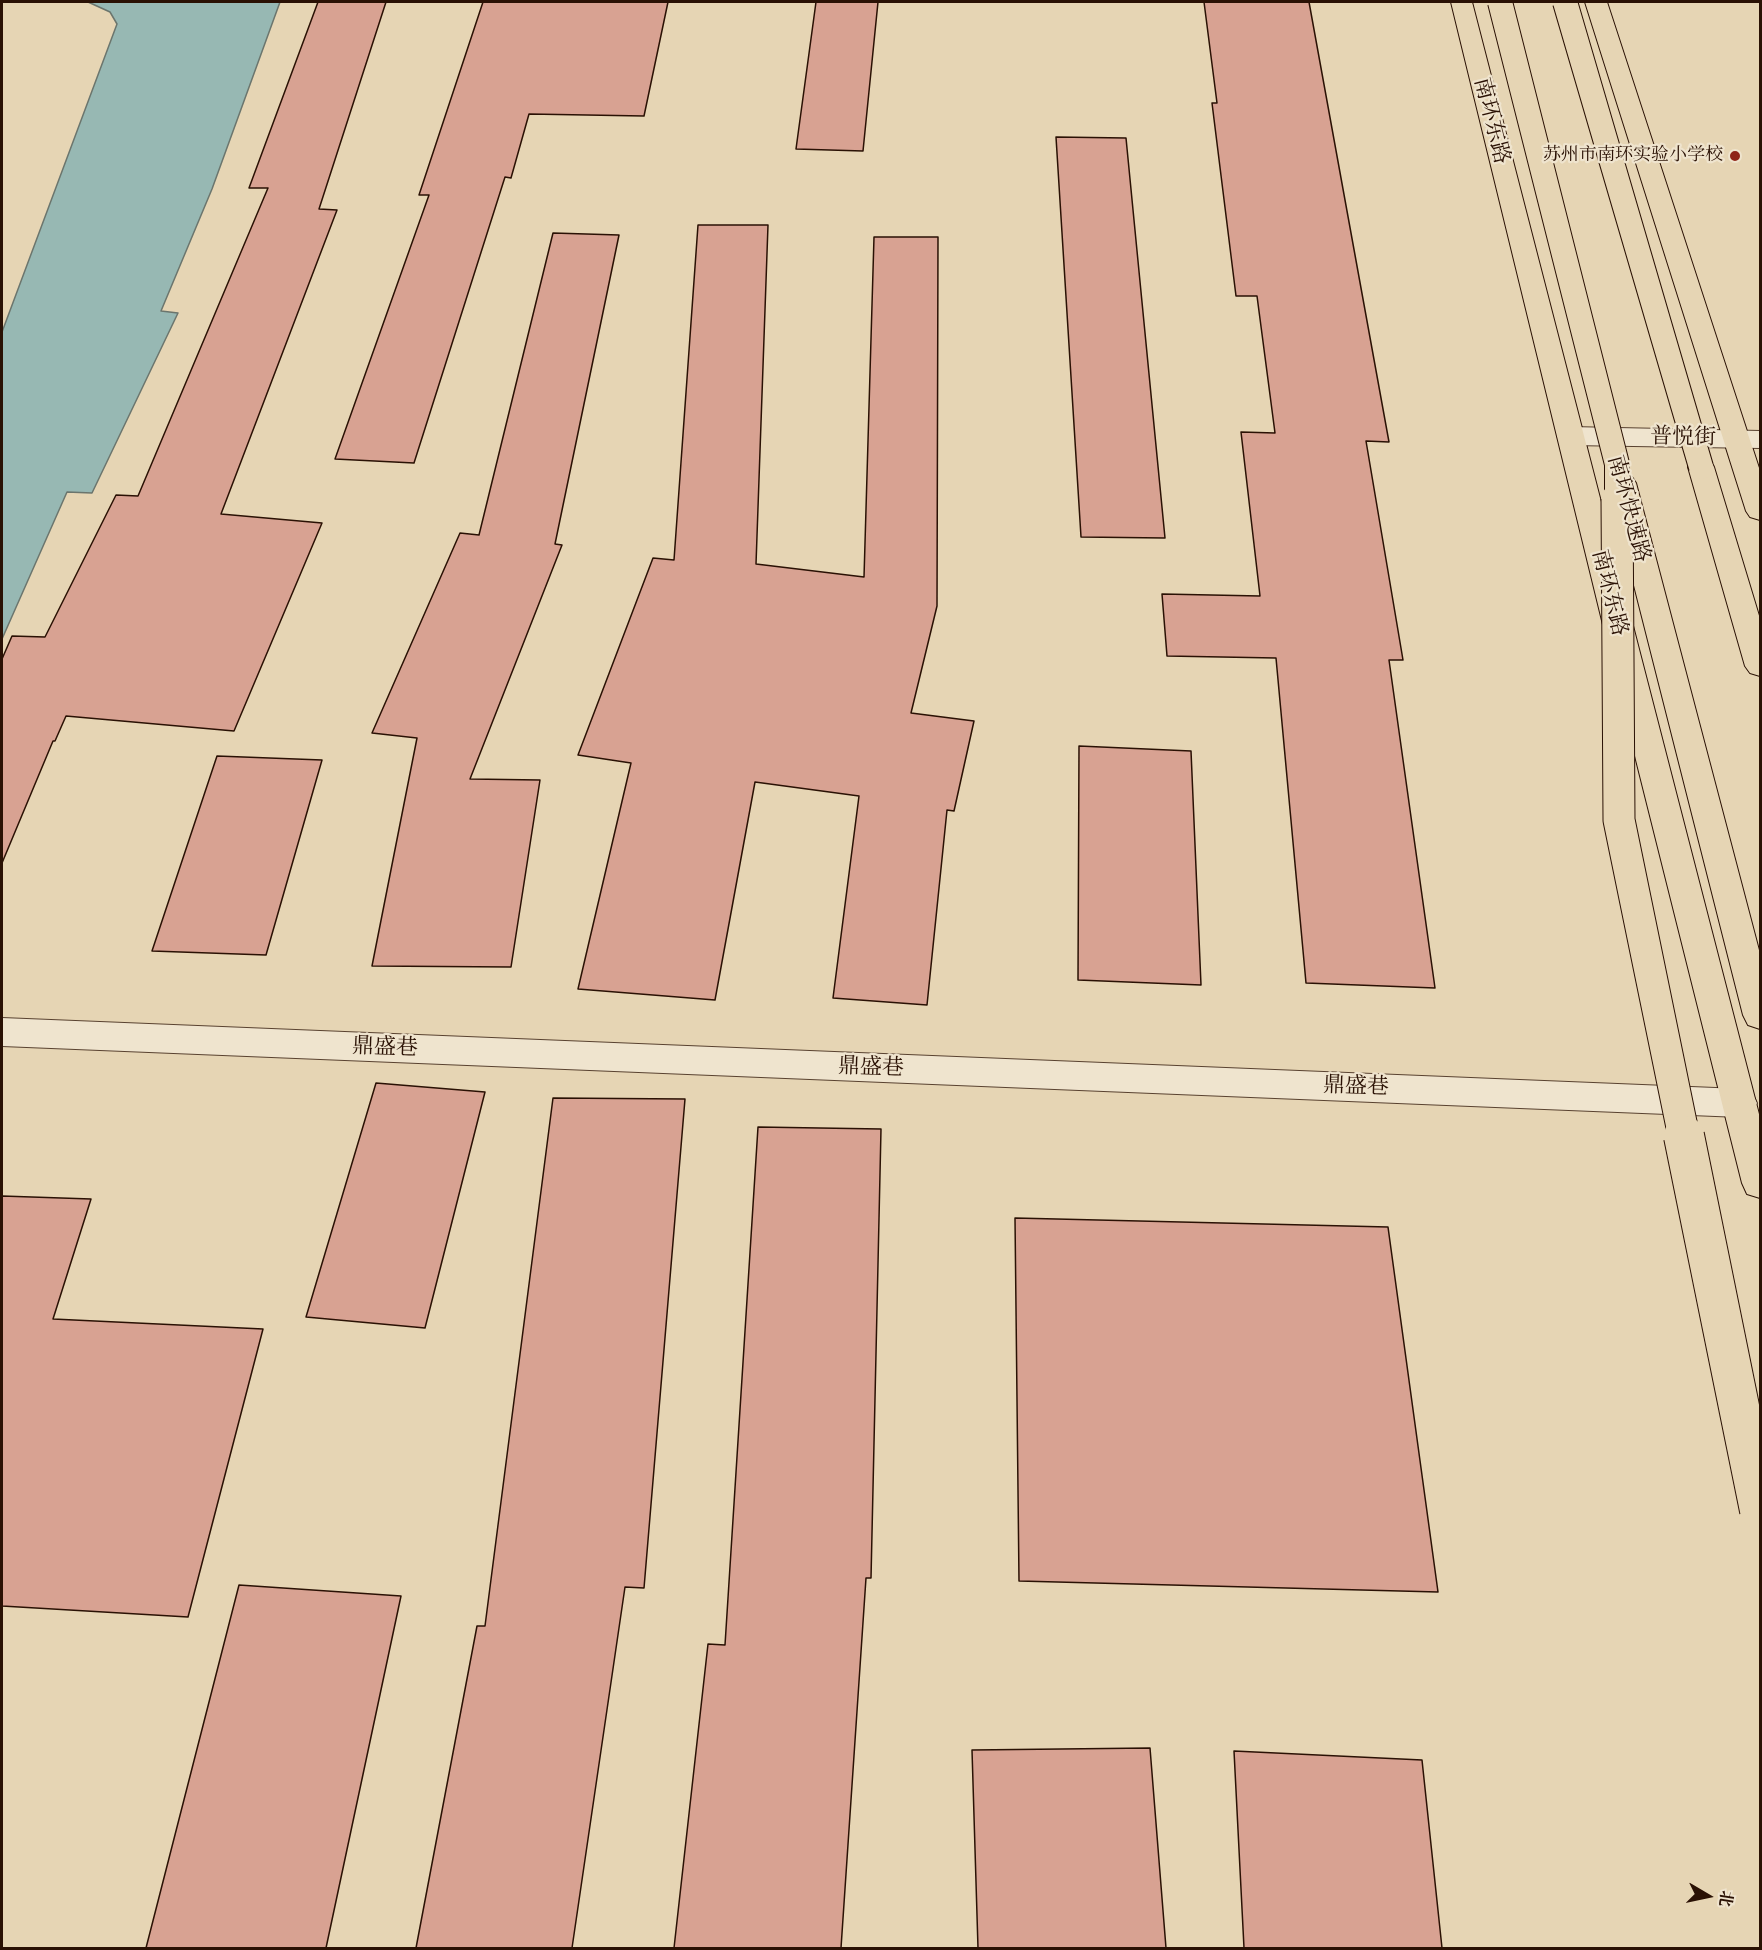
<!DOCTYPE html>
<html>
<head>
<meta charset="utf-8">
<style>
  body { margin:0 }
  #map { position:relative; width:1762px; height:1950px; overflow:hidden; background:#e6d5b4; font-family:Alegreya,"Noto Serif SC",serif }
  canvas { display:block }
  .frame { position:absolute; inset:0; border:3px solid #2a1104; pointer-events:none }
  .north { position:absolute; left:1678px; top:1866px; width:60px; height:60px; -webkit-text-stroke:4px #efe4ce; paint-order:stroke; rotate:99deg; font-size:16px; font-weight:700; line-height:24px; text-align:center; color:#2a1104 }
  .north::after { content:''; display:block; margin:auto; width:21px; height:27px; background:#2a1104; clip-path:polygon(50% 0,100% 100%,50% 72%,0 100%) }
</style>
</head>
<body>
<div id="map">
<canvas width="1762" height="1950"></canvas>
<div class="frame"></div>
<div class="north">北</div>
</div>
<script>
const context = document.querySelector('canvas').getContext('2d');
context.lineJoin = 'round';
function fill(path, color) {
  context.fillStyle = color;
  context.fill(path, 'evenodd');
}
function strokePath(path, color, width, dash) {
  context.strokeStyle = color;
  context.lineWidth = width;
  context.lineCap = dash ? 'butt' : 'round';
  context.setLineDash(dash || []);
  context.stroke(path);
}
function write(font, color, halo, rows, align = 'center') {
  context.font = font + ' Alegreya,"Noto Serif SC",serif';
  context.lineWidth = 4.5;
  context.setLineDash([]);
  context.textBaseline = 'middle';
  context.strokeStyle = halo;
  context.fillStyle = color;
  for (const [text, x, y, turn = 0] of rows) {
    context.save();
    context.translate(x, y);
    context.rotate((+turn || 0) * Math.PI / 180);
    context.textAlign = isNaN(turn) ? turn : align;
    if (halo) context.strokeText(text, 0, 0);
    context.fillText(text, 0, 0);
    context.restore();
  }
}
const water = new Path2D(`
  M88,2H280L212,189L161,311L178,313L92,493L67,492L2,639V332L117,24L110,12Z`);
fill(water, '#97b8b3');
strokePath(water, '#6b756d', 1.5);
const building = new Path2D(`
  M318,2H386L319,209L337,210L221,514L322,523L234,731L66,716L55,741H53L2,863V659L12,636L45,637L116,495L138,496L268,188H249Z
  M483,2H668L644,116L529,114L511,178L505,177L414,463L335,459L429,195H419Z
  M816,2H878L863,151L796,149Z
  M1204,2H1309L1389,442L1366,441L1403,660H1389L1435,988L1306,983L1276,658L1167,656L1162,594L1260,596L1241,432L1275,433L1257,296H1236L1212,103H1217Z
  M1056,137L1126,138L1165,538L1081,537Z
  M698,225H768L756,564L864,577L874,237H938L937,606L911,713L974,721L954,811L947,810L927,1005L833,998L859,796L755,782L715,1000L578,989L631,763L578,755L653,558L674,560Z
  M553,233L619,235L555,544L562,545L470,779L540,780L511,967L372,966L417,738L372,733L460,533L479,535Z
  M1079,746L1191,751L1201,985L1078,980Z
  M217,756L322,760L266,955L152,951Z
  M376,1083L485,1092L425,1328L306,1317Z
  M553,1098L685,1099L644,1588L625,1587L572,1948H416L477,1626H485Z
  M758,1127L881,1129L871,1578H866L841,1948H674L708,1644L725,1645Z
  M2,1196L91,1199L53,1319L263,1329L188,1617L2,1606Z
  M1015,1218L1388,1227L1438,1592L1019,1581Z
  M239,1585L401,1596L326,1948H146Z
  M1150,1748L1166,1948H978L972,1750Z
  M1234,1751L1422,1760L1442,1948H1244Z`);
fill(building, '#d8a292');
strokePath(building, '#2a1104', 1.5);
const minor = new Path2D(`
  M1570,427L1760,431V448L1570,445L1561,442L1557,436L1561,430Z
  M2,1018L1740,1089L1752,1093L1757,1103L1752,1113L1740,1117L2,1046Z`);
const primary = new Path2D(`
  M1451,2H1472L1760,1118V1198L1747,1194L1742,1183L1636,760Z
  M1585,2H1607L1760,471V520L1750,517L1746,511Z`);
const trunk = new Path2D(`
  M1701,458L1711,461L1714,467L1760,619V676L1750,673L1745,666L1688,467L1691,461Z
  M1622,474L1632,477L1636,483L1760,954V1029L1748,1025L1743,1015L1608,483L1612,477Z`);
strokePath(minor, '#594230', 2);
strokePath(primary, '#2a1104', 2);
strokePath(trunk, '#2a1104', 2);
fill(minor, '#efe4ce');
fill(primary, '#e6d5b4');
fill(trunk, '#e6d5b4');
const trunkBridgeFar2 = new Path2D(`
  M1500,2L1617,464V500
  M1565,2L1701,467`);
const trunkBridgeFar1 = new Path2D(`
  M1617,499L1619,820L1684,1137`);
const trunkBridge = new Path2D(`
  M1684,1136L1760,1510`);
strokePath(trunkBridgeFar2, '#2a1104', 26, []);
strokePath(trunkBridgeFar1, '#2a1104', 33, []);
strokePath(trunkBridge, '#2a1104', 42, []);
strokePath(trunkBridgeFar2, '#e6d5b4', 24);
strokePath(trunkBridgeFar1, '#e6d5b4', 31);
strokePath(trunkBridge, '#e6d5b4', 40);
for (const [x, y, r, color] of [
  [1735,156,6,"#8f2418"]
]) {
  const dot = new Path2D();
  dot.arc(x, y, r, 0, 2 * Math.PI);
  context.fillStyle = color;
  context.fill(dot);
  strokePath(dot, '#efe4ce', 2);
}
write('18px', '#2a1104', '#efe4ce', [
  ["苏州市南环实验小学校",1723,156]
], 'right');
write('22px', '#2a1104', '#efe4ce', [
  ["南环东路",1491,121,76],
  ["普悦街",1683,438,1],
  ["南环快速路",1628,509,75],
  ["南环东路",1609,593,76],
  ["鼎盛巷",385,1048,2],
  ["鼎盛巷",871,1068,2],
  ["鼎盛巷",1356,1087,2]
]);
</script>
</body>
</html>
